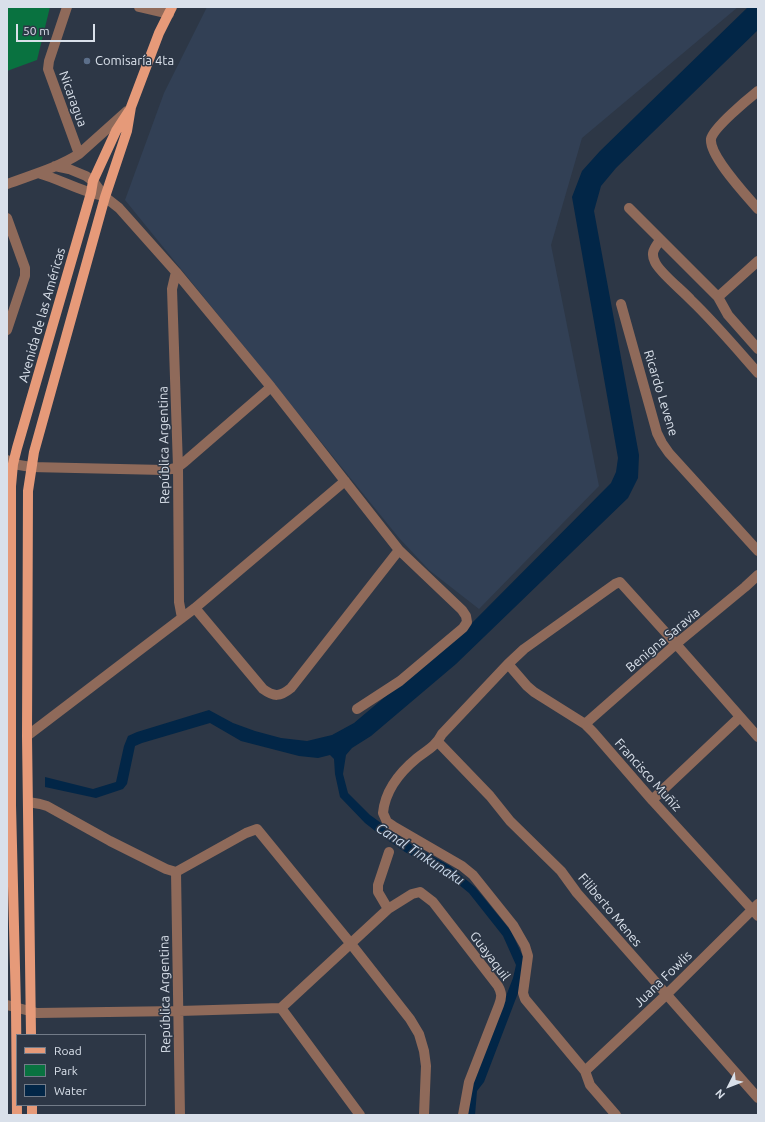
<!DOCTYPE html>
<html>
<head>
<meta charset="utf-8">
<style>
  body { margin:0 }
  #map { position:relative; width:765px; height:1122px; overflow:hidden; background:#2d3746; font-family:Ubuntu,sans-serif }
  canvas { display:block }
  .frame { position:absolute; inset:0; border:8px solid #d9e0ea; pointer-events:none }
  .legend { position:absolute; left:16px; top:1034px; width:130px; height:72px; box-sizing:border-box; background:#2d3746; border:1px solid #727b88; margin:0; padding:5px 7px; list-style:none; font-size:12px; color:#d9e0ea }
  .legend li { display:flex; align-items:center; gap:8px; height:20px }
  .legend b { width:20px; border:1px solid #727b88 }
  .north { position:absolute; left:709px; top:1066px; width:40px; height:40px; -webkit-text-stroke:3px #2d3746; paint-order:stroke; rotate:228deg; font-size:11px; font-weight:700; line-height:16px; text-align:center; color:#d9e0ea }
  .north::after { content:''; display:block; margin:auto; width:14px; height:18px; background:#d9e0ea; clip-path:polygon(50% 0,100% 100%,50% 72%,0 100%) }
  .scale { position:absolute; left:16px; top:24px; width:79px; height:18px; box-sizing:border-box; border:2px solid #d9e0ea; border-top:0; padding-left:5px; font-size:12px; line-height:14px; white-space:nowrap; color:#d9e0ea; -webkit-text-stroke:3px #2d3746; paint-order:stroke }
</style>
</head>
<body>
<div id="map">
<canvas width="765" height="1122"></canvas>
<div class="frame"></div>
<ul class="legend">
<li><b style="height:5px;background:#e69a79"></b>Road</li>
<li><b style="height:11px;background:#097240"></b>Park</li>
<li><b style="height:11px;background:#022647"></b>Water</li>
</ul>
<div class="north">N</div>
<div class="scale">50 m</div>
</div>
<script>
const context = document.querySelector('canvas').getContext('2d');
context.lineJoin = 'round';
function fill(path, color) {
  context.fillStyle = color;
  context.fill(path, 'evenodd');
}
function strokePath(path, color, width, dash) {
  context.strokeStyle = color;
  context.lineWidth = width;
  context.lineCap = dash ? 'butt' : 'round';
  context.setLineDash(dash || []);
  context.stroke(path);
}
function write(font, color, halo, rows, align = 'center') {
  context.font = font + ' Ubuntu,sans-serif';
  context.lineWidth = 3;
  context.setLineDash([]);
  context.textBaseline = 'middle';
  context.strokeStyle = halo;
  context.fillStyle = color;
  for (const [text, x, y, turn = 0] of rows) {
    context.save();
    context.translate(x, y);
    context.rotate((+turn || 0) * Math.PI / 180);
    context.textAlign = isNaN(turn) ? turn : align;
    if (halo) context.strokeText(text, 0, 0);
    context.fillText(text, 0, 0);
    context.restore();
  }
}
fill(new Path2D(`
  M207,7H738L582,138L551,245L599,486L479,609L429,570L399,538L125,200L164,93Z`), '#324055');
fill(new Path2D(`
  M7,7H50L37,60L7,71Z`), '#097240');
fill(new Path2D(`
  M748,7H758V30L616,168L601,186L594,211L639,455L638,478L628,498L456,664L371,736L352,748L346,755L343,774L348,793L370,815L409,843L450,866L475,887L511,931L524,959L523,977L518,993L484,1082L477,1091L475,1115H468L470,1089L513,978L516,965L503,936L469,893L447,875L405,852L383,837L365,823L340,797L335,774L334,759L330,755L318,758L299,756L241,741L210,723L142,743L135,746L127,784L123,789L96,798L45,787V777L93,789L116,782L124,746L128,736L137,732L209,710L233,723L255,731L281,738L307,741L332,735L354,723L469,626L611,483L616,472L618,458L572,197L582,171L600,151Z`), '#022647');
strokePath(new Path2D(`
  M67,7L49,61L48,69L79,154
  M139,7L169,14
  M758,91C748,99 713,128 711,139C709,156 747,196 758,209
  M55,166L69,169L86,176L93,181L105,197L119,208L176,272L271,387L399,550L462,610L466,616L467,622L463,628L400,681L357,709
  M38,173C59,179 78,190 99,195
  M7,184C31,175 57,168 79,154L127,111
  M629,208L718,297L728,315L758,349
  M7,218L25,268V276L7,330
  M660,240C655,248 650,252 655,262C659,272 683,291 691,300C715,323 736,348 758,373
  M176,272L172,289L178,467L179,602L182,618
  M718,297L758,261
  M621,304L657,433L662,443L669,453L758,551
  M7,460L13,464L31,467L164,470C177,469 180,466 189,458L271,387
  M195,608L263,689C274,697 280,697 291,688L399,550
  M508,664L527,686L534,692L585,724L593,732L652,800L758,916
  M585,724L676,644L745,587L758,575
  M27,736L195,608L345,481
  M438,742L490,796L510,821L561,871L577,893L758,1098
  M652,800L740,717
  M28,802L40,804L47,806L110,841L166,869L176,872L246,833L257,829L351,944L410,1019L419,1034L424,1051L426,1066L424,1115
  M176,872L180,1115
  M388,909L378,892V885L389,852
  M7,1005L37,1013L179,1011L281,1008
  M585,1071L666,995L758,904
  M360,1115L281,1008L388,909L412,894L420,892L433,902L498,986C502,993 502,997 499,1005L469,1082L463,1115
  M616,1115L590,1085L585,1071L525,999L523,993L528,956L525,946L513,925L473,875L462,866L393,826L387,822L383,813C385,791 400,772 417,758C427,750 436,746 442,734L508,664L524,649L615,584L620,582L676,644L758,737`), '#8f6a5a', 10);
strokePath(new Path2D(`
  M31,1035L27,736L28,491L34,452L105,197L127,131L131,107L159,33L172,7
  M32,1105V1115
  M17,1115L16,1008L11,805V486L13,464L17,448L91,193L93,181L116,131L129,111`), '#e69a79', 10);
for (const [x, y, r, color] of [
  [87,61,4,"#5c6f8a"]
]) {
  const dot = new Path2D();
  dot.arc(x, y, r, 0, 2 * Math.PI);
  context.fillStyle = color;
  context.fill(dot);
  strokePath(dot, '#2d3746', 1.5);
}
write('13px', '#d9e0ea', '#2d3746', [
  ["Comisaría 4ta",95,61]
], 'left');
write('13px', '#d9e0ea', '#2d3746', [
  ["Nicaragua",73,99,70],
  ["Avenida de las Américas",42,315,-74],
  ["Ricardo Levene",661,393,73],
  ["República Argentina",164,445,-91],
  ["Benigna Saravia",663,640,-40],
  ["Francisco Muñiz",648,775,48],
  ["Filiberto Menes",610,910,50],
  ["Guayaquil",490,956,53],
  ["Juana Fowlis",663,979,-44],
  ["República Argentina",165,994,-91]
]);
write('italic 14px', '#cbdbed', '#2d3746', [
  ["Canal Tinkunaku",420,854,33]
]);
</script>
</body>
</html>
